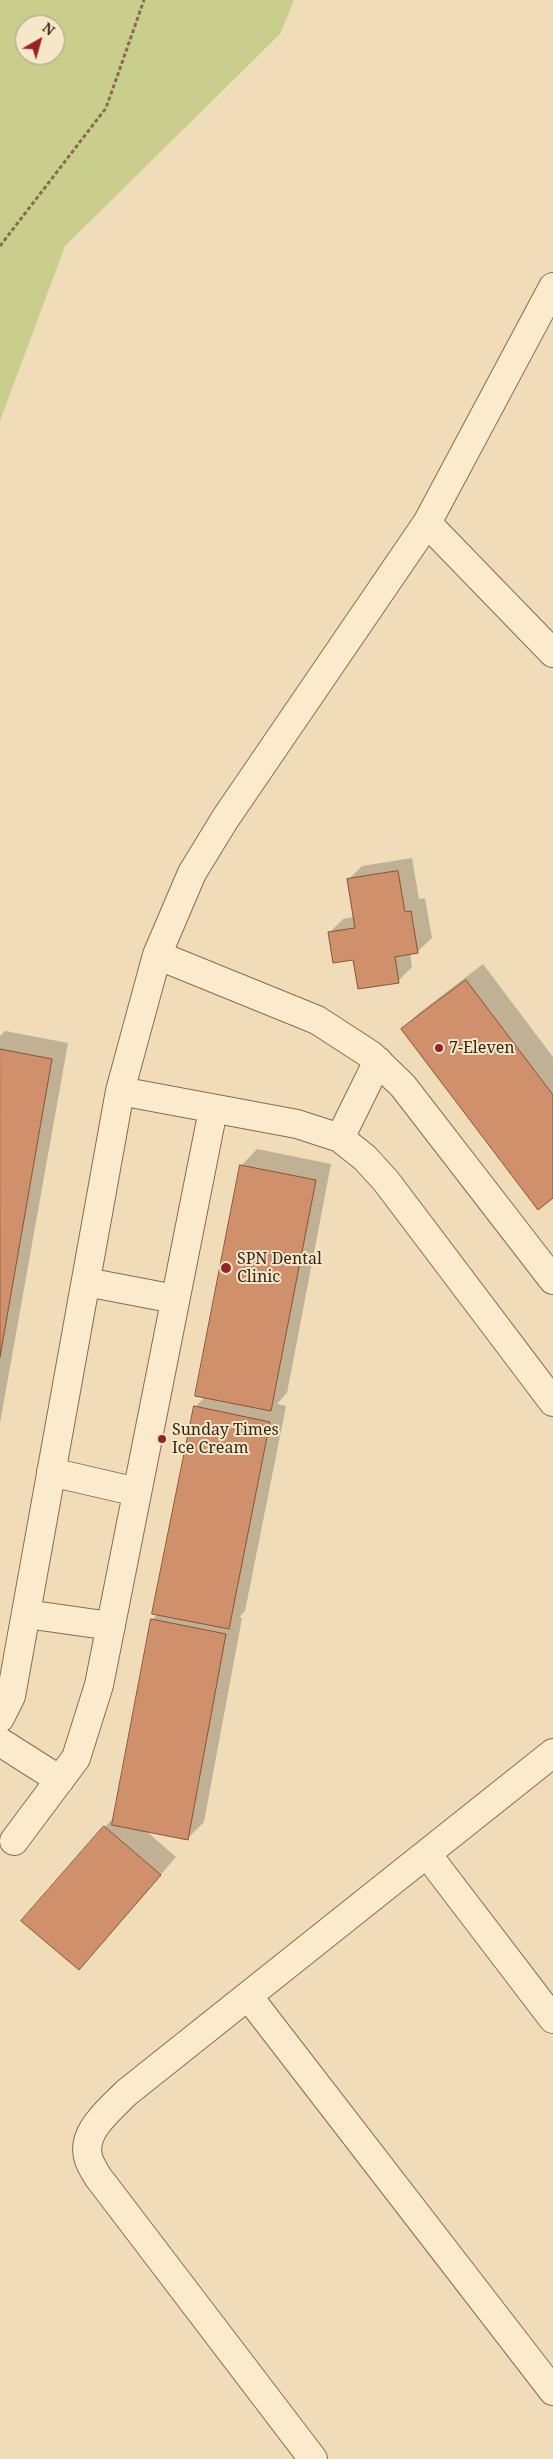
<!DOCTYPE html>
<html>
<head>
<meta charset="utf-8">
<style>
  body { margin:0 }
  #map { position:relative; width:553px; height:2459px; overflow:hidden; background:#f0dcb9; font-family:"Noto Serif",serif }
  canvas { display:block }
  .north { position:absolute; left:15px; top:15px; width:50px; height:50px; box-sizing:border-box; background:#f7e7c9; border:1px solid #a99983; border-radius:50%; rotate:38deg; font-size:14px; font-weight:700; line-height:20px; text-align:center; color:#352519 }
  .north::after { content:''; display:block; margin:auto; width:18px; height:22px; background:#9a2028; clip-path:polygon(50% 0,100% 100%,50% 72%,0 100%) }
</style>
</head>
<body>
<div id="map">
<canvas width="553" height="2459"></canvas>
<div class="north">N</div>
</div>
<script>
const context = document.querySelector('canvas').getContext('2d');
context.lineJoin = 'round';
function fill(path, color) {
  context.fillStyle = color;
  context.fill(path, 'evenodd');
}
function strokePath(path, color, width, dash) {
  context.strokeStyle = color;
  context.lineWidth = width;
  context.lineCap = dash ? 'butt' : 'round';
  context.setLineDash(dash || []);
  context.stroke(path);
}
function write(font, color, halo, rows, align = 'center') {
  context.font = font + ' "Noto Serif",serif';
  context.lineWidth = 4;
  context.setLineDash([]);
  context.textBaseline = 'middle';
  context.strokeStyle = halo;
  context.fillStyle = color;
  for (const [text, x, y, turn = 0] of rows) {
    context.save();
    context.translate(x, y);
    context.rotate((+turn || 0) * Math.PI / 180);
    context.textAlign = isNaN(turn) ? turn : align;
    if (halo) context.strokeText(text, 0, 0);
    context.fillText(text, 0, 0);
    context.restore();
  }
}
fill(new Path2D(`
  M0,0H294L280,34L65,246L0,421ZM25,25H55V55H25Z`), '#cace8d');
fill(new Path2D(`
  M412,858L419,899L425,898L432,938L417,952L410,953L412,967L398,981L354,958L329,933L343,919L354,917L348,880L362,866Z
  M483,964L553,1057V1197L402,1029L419,1013Z
  M5,1031L68,1043L0,1423V1036Z
  M257,1149L331,1164L287,1393L277,1404L286,1406L245,1611L239,1617L242,1618L204,1822L187,1839L145,1830L176,1857L79,1968L23,1921L115,1816L152,1620L158,1614L195,1407L205,1397L241,1166Z`), '#0003');
const building = new Path2D(`
  M398,871L405,912L411,911L418,953L395,957L399,983L358,989L353,960L333,963L328,932L355,928L347,879Z
  M466,980L553,1095V1198L538,1210L401,1029Z
  M0,1049L52,1059L0,1357Z
  M240,1165L316,1180L271,1411L195,1396Z
  M194,1406L270,1422L229,1629L152,1614Z
  M151,1619L226,1634L188,1840L112,1825Z
  M104,1826L161,1875L79,1970L21,1921Z`);
fill(building, '#d1906c');
strokePath(building, '#885237', 1);
const minor = new Path2D(`
  M427,523L553,653
  M157,955L317,1020L371,1055L403,1086L553,1280
  M120,1091L297,1124L340,1138L365,1158L386,1181L553,1402
  M340,1138L378,1061
  M86,1282L175,1299
  M51,1472L137,1492
  M26,1614L111,1626
  M0,1718L11,1696L120,1091L157,955L192,873L225,819L427,523L553,287
  M0,1742L60,1780
  M14,1841L76,1758L99,1685L213,1110
  M427,1854L553,2019
  M248,1996L553,2391
  M313,2459L98,2177C95,2172 91,2166 89,2160C79,2133 110,2110 126,2093L553,1753`);
strokePath(minor, '#876c53', 30);
strokePath(new Path2D(`
  M0,246L106,108L144,0`), '#876c53', 3, [4, 2.5]);
strokePath(minor, '#fbeacc', 28);
for (const [x, y, r, color] of [
  [439,1048,5,"#9a2028"],
  [226,1268,6,"#9a2028"],
  [162,1439,5,"#9a2028"]
]) {
  const dot = new Path2D();
  dot.arc(x, y, r, 0, 2 * Math.PI);
  context.fillStyle = color;
  context.fill(dot);
  strokePath(dot, '#f7e7c9', 2);
}
write('16px', '#352519', '#f7e7c9', [
  ["7-Eleven",449,1048],
  ["SPN Dental",237,1259],
  ["Clinic",237,1277],
  ["Sunday Times",172,1430],
  ["Ice Cream",172,1448]
], 'left');
</script>
</body>
</html>
